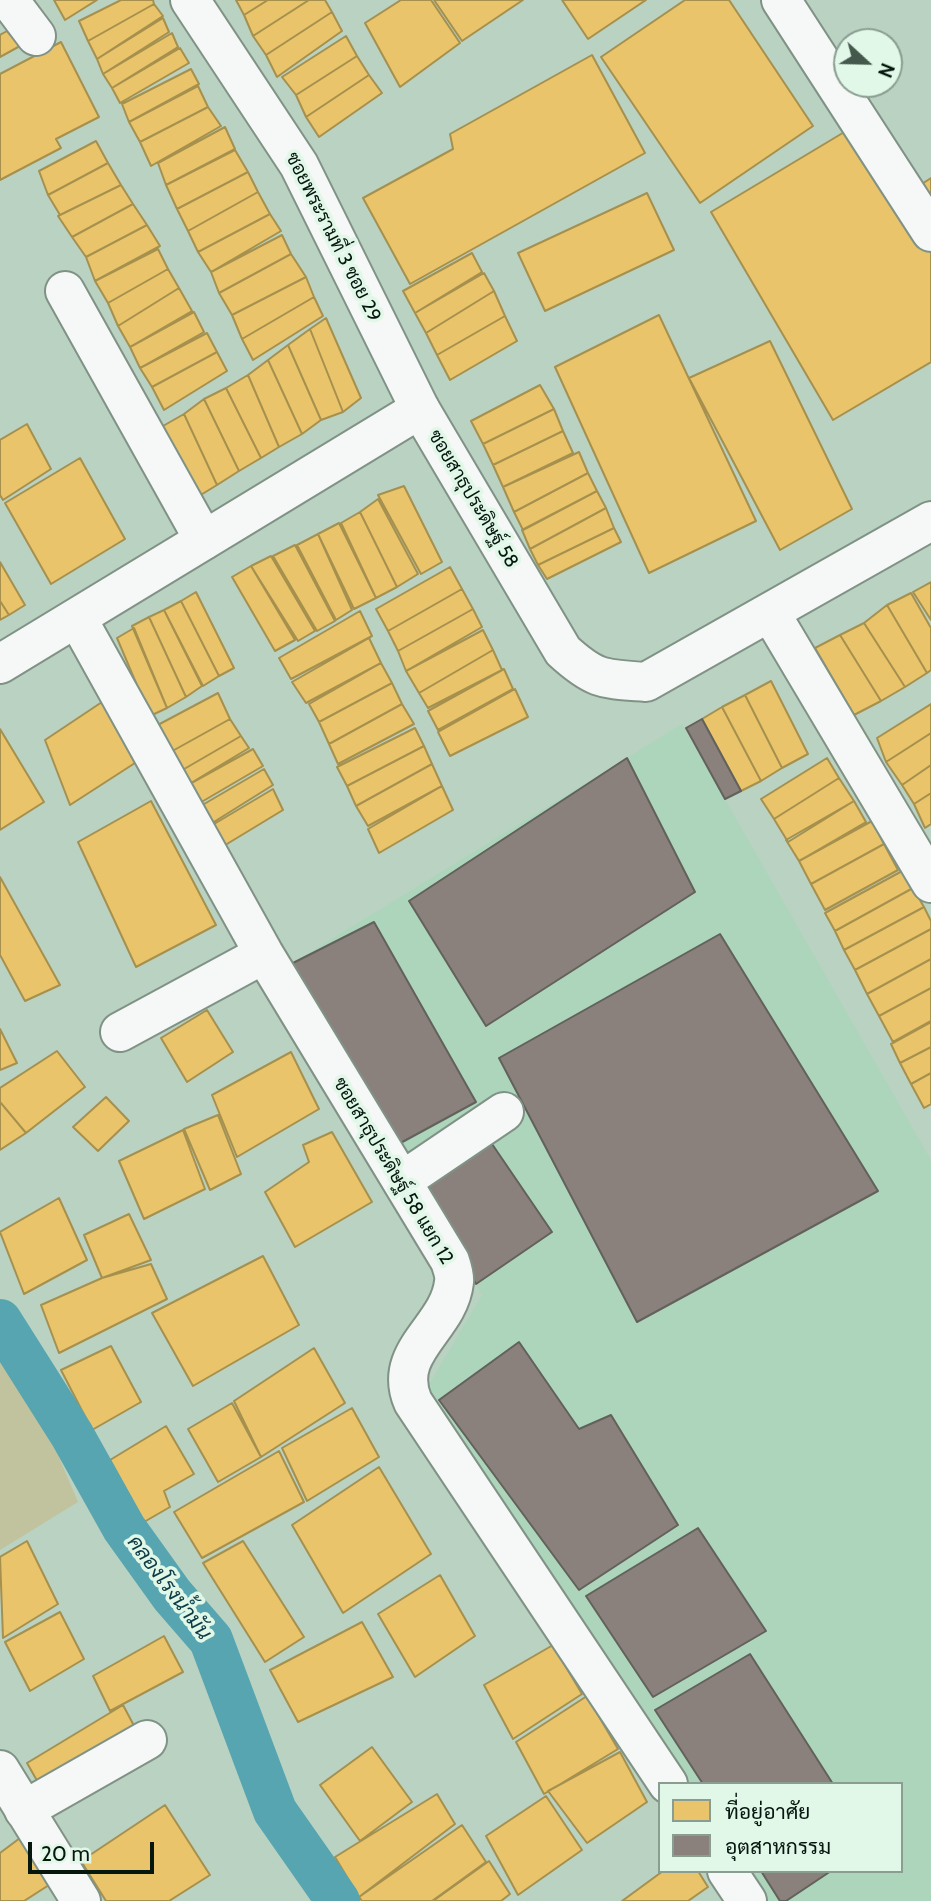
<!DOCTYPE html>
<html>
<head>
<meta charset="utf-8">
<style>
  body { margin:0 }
  #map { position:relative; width:931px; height:1901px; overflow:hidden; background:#bad2c2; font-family:Cabin,Sarabun,sans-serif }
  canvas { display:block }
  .legend { position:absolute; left:658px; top:1782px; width:245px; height:91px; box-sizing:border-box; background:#e1f7e8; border:2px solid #899d90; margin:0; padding:9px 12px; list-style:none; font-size:21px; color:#06170d }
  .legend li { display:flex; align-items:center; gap:14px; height:35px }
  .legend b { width:35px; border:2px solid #899d90 }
  .north { position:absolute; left:833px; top:28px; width:70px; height:70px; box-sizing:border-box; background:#e1f7e8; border:2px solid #899d90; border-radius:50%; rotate:112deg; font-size:19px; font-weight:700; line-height:28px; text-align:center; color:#06170d }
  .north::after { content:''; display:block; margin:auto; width:24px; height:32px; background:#45584c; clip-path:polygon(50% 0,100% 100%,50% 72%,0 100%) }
  .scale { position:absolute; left:28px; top:1842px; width:126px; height:32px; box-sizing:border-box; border:4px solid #06170d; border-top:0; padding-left:9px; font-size:21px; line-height:24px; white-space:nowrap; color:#06170d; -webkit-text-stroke:5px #e1f7e8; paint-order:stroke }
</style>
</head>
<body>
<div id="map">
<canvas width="931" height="1901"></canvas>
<ul class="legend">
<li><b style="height:19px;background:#e9c46a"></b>ที่อยู่อาศัย</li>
<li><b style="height:19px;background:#8a817c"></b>อุตสาหกรรม</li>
</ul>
<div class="north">N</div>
<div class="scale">20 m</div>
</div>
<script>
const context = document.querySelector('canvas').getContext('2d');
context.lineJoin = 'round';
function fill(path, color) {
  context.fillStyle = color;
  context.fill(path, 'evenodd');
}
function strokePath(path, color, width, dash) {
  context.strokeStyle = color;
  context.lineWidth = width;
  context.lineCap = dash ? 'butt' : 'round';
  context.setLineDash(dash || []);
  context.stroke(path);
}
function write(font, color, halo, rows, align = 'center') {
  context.font = font + ' Cabin,Sarabun,sans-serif';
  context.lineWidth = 7;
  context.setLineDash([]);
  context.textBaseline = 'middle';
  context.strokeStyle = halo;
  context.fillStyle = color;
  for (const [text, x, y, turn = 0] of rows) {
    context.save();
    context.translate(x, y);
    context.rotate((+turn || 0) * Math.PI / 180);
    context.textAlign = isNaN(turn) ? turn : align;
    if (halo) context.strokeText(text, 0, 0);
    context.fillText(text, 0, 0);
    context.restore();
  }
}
fill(new Path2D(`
  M682,724L931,1160V1901H748L729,1871H901V1784H673L425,1391L482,1295L291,964Z`), '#add5bb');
fill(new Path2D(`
  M0,1362L50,1436L78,1502L0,1550Z`), '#c0c39e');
const homes = new Path2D(`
  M54,0H97L65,20Z
  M121,0H153L154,4L88,41L79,21Z
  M236,0H268L244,15Z
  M268,0H309L253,36L244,15Z
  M309,0H325L332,12L266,55L253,36Z
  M401,0H431L460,43L400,87L365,23Z
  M434,0H523L462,41Z
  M562,0H646L588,39Z
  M685,0H729L813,126L700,203L601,57Z
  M154,4L163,16L97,59L88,41Z
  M332,12L342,31L277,77L266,55Z
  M163,18L169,32L103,74L97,59Z
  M7,31L20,46L0,57V35Z
  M172,33L178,47L112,88L103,74Z
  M346,36L357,56L296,95L282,77Z
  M61,42L99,117L56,139L61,148L0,180V74Z
  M180,48L189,63L120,103L112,88Z
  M592,55L645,153L410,284L363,198L453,149L450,134Z
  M357,56L369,75L306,117L296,95Z
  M191,69L199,84L129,122L122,104Z
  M369,75L382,93L319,137L306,117Z
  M198,86L208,107L140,142L129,122Z
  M208,107L221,126L151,166L140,142Z
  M856,125L931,253V362L833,420L711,212Z
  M225,127L235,149L166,185L158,163Z
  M96,141L108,163L48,195L39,171Z
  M235,150L248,172L177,209L166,185Z
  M108,163L121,185L60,215L48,195Z
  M248,172L258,192L188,231L177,209Z
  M931,178V210L917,187Z
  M121,185L133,204L72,237L58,216Z
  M258,192L270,214L198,252L188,231Z
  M647,193L674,250L545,311L518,253Z
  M133,204L147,225L86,257L72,237Z
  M270,214L281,231L211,272L198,252Z
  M147,225L160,246L95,281L86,257Z
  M282,235L291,254L219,293L211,272Z
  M158,249L168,269L108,303L95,281Z
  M472,253L482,272L415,313L403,291Z
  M291,254L306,277L232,315L219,293Z
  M168,269L179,288L118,326L108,303Z
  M484,273L494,291L426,333L415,313Z
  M306,277L314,297L242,339L232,315Z
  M179,288L192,311L130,347L118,326Z
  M494,291L505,316L437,355L426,333Z
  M314,297L323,316L253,360L242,339Z
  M194,312L204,332L140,368L130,347Z
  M659,315L756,521L649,573L555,367Z
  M505,316L517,341L450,380L437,355Z
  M326,318L361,398L343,412L310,329Z
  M310,329L343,412L321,420L288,345Z
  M207,333L217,352L152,387L140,368Z
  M770,341L852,509L780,550L689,378Z
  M288,345L321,420L302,434L268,360Z
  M217,352L227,371L164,410L152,387Z
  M268,360L302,434L279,447L248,375Z
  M248,375L279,447L261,458L226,388Z
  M540,385L554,409L483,444L471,421Z
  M226,388L261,458L239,471L204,399Z
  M204,399L239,471L217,485L184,414Z
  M554,409L563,431L493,465L483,444Z
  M184,414L217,485L199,496L163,426Z
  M27,424L51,469L3,500L0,495V440Z
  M563,431L573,453L503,487L493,465Z
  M579,452L588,473L514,512L503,487Z
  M80,458L125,539L51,584L5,503Z
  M588,473L597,491L523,530L514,512Z
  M404,486L442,562L421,574L378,495Z
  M597,491L606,508L530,549L522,530Z
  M378,499L418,574L397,587L360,512Z
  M606,508L614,528L538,565L530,549Z
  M360,512L397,587L376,598L341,523Z
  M339,523L376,598L354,609L318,534Z
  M614,528L621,542L547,579L538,565Z
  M318,534L352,610L336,620L297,545Z
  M295,545L335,621L317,631L273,556Z
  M271,556L315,631L298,641L251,566Z
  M0,562L25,605L9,615L0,601Z
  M251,566L295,640L275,651L232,577Z
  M450,567L462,589L388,631L376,609Z
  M931,582V620L913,592Z
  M462,589L473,609L398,651L388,631Z
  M196,592L234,668L219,676L181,601Z
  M911,593L931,628V670L927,673L887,605Z
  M0,601L9,615L0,620Z
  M181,601L219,676L203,686L164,610Z
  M887,605L927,673L905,687L864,623Z
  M473,609L482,627L406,671L398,651Z
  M164,610L202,686L186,697L149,617Z
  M360,611L372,636L291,679L279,658Z
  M149,617L186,697L167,708L132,626Z
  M864,623L905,687L881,701L840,635Z
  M134,628L167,708L150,716L117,638Z
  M483,630L493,650L419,693L406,671Z
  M840,635L881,701L854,715L815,648Z
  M369,638L381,663L306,703L292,682Z
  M493,650L502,670L428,708L419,693Z
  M381,663L392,683L319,722L309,704Z
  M504,669L513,689L438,730L428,711Z
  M771,681L808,754L782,768L745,695Z
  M392,683L402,704L329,744L319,722Z
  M515,689L528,717L450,756L438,732Z
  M218,693L230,719L167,754L154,727Z
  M745,695L782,768L761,781L722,707Z
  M105,700L135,763L70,805L45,740Z
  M402,704L414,724L338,764L329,744Z
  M931,704V733L886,762L877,738Z
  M722,707L761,781L741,791L702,719Z
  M230,719L241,736L179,772L167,754Z
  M415,728L424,746L347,786L337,767Z
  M0,729L44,802L0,830Z
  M931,733V765L902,785L886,762Z
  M241,736L249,748L186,786L179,772Z
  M424,746L432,764L356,806L347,786Z
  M253,749L263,766L198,804L186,786Z
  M827,758L839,778L774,819L761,799Z
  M432,764L442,786L368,826L356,806Z
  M931,765V793L914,804L902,785Z
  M264,769L273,785L209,825L199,807Z
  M839,778L854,801L788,842L774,819Z
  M442,786L453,810L379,853L368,829Z
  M273,789L283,810L222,847L209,827Z
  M931,793V824L925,828L914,804Z
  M151,801L216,925L136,967L78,842Z
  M854,801L866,822L799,861L786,840Z
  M872,821L884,844L811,884L799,861Z
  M884,844L898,870L825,910L811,884Z
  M904,870L913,888L835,931L825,913Z
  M0,877L60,985L25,1001L0,955Z
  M913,888L924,907L844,950L835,931Z
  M924,907L931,921V929L855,970L844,950Z
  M931,929V959L867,994L855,970Z
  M931,959V988L879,1016L867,994Z
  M931,988V1021L893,1042L879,1016Z
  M207,1010L233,1052L187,1082L161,1038Z
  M931,1022V1047L900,1063L891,1044Z
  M0,1029L17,1063L0,1070Z
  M931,1047V1073L911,1084L900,1063Z
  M57,1051L85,1087L26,1133L0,1102V1088Z
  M291,1052L319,1109L237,1157L212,1095Z
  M931,1073V1104L924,1108L911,1084Z
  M106,1097L129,1121L98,1151L73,1127Z
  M0,1102L26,1133L0,1150Z
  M218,1115L241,1174L210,1190L184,1129Z
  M183,1130L205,1189L144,1219L119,1161Z
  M332,1132L372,1202L295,1247L265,1192L309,1162L303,1145Z
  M59,1198L87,1260L24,1294L0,1232Z
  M129,1214L151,1260L102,1278L84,1235Z
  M263,1256L299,1325L193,1386L152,1313Z
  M151,1264L167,1299L59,1353L41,1305L102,1278Z
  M111,1346L141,1402L92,1430L61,1370Z
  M314,1348L345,1403L261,1457L234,1401Z
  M232,1403L261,1457L218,1482L188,1429Z
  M352,1408L379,1457L307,1501L282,1448Z
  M166,1426L194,1474L164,1491L170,1507L144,1522L110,1460Z
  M279,1451L304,1502L202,1558L174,1512Z
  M379,1467L431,1554L343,1613L292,1525Z
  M27,1541L58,1604L3,1638L0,1557Z
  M243,1541L304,1637L265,1662L203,1563Z
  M440,1575L475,1636L415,1677L378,1614Z
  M60,1612L84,1659L30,1691L5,1642Z
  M362,1622L393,1677L298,1722L270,1670Z
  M164,1636L183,1672L110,1711L93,1676Z
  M553,1645L582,1694L513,1739L484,1685Z
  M587,1696L618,1749L544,1794L516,1742Z
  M123,1705L140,1737L44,1793L27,1763Z
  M372,1747L412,1802L360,1841L320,1785Z
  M620,1752L647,1802L587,1843L548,1791Z
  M437,1794L455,1824L359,1897L335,1857Z
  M546,1796L582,1850L518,1895L486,1836Z
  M165,1805L210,1875L169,1901H106L81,1861Z
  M462,1825L486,1862L432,1901H362L359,1897Z
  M20,1838L49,1885L24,1901H0V1853Z
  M489,1861L510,1894L501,1901H433Z
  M663,1871H698L708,1887L688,1901H622Z`);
fill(homes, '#e9c46a');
strokePath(homes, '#a5904e', 2);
const industry = new Path2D(`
  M702,719L741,791L725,799L686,728Z
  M627,758L695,892L486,1026L409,901Z
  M374,922L476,1102L395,1146L291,964Z
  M720,934L878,1191L637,1322L499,1058Z
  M475,1119L552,1232L476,1284L402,1156Z
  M519,1342L579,1429L611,1415L678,1525L579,1590L439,1400Z
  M698,1528L766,1631L653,1697L586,1596Z
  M750,1654L833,1784H703L655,1710Z
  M761,1871H831L786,1901H780Z`);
fill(industry, '#8a817c');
strokePath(industry, '#62615b', 2);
strokePath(new Path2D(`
  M0,1321L72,1435L124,1528L172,1595L211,1640L275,1811L338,1901`), '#56a5b0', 44);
const street = new Path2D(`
  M9,0L36,36
  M190,0L299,165L420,409
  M781,0L931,232
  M65,291L204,540
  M771,614L931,883
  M77,618L264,954L450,1261C452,1267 455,1276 454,1282C449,1329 391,1351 413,1402L668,1784
  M120,1032L264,954
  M402,1181L504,1112
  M24,1810L147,1740
  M727,1871L747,1901`);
const secondary = new Path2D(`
  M0,664L420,409L563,651C596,681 604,679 646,682L931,521
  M0,1770L81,1901`);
strokePath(street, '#809286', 42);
strokePath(secondary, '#809286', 42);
strokePath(street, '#f5f8f6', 38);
strokePath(secondary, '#f5f8f6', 38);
write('19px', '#06170d', '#e1f7e8', [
  ["ซอยพระรามที่ 3 ซอย 29",333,237,63],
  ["ซอยสาธุประดิษฐ์ 58",473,499,59],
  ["ซอยสาธุประดิษฐ์ 58 แยก 12",393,1171,59]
]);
write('italic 21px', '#0d3b45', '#e1f7e8', [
  ["คลองโรงน้ำมัน",169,1588,53]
]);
</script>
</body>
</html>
